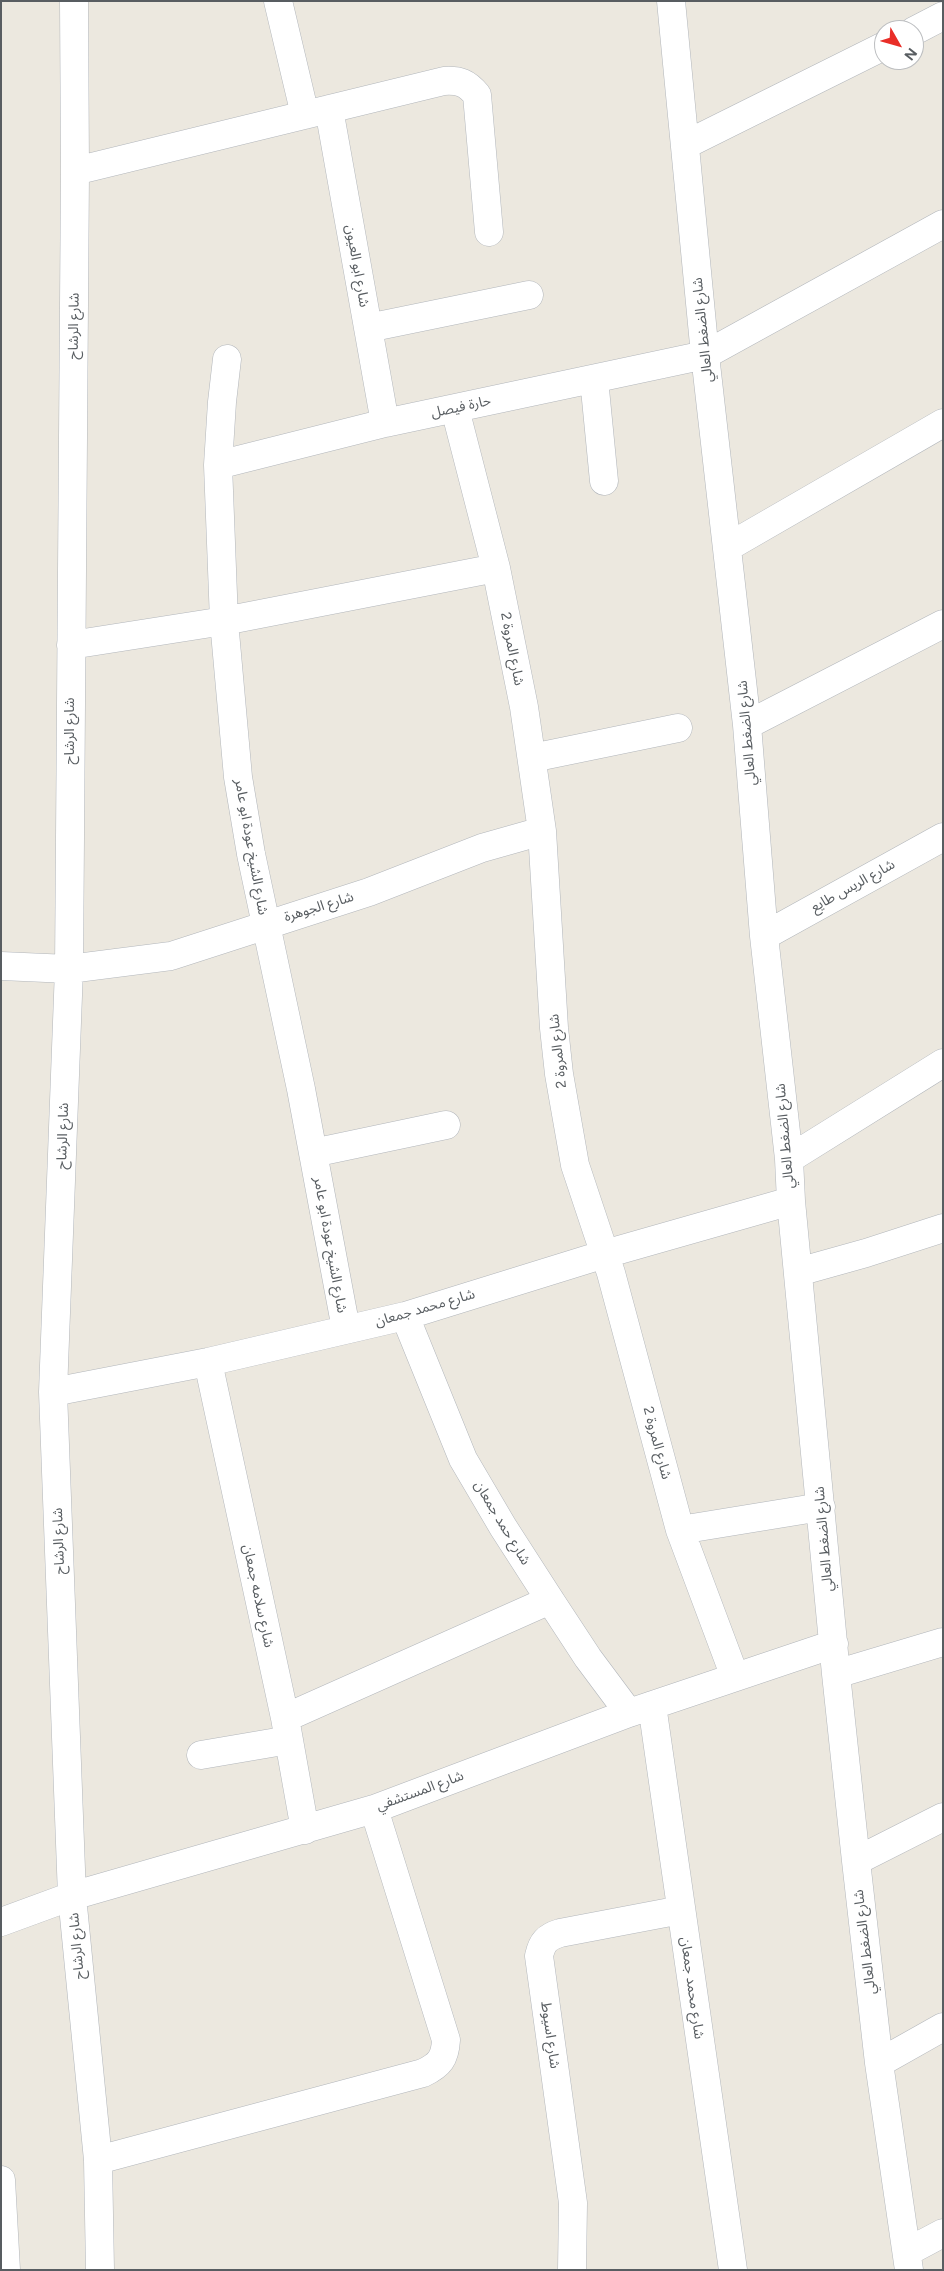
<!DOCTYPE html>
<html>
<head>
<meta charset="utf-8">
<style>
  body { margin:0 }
  #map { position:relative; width:944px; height:2271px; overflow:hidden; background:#ece8df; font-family:Figtree,sans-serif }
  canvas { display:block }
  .frame { position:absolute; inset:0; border:2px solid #585d61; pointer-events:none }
  .north { position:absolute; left:874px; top:20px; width:50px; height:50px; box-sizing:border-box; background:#fff; border:1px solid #bcbec0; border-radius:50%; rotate:128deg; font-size:14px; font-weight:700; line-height:20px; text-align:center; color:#585d61 }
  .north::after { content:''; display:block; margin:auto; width:18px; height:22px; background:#e92e28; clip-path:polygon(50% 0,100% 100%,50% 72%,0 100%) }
</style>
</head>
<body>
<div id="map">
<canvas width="944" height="2271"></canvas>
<div class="frame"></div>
<div class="north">N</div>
</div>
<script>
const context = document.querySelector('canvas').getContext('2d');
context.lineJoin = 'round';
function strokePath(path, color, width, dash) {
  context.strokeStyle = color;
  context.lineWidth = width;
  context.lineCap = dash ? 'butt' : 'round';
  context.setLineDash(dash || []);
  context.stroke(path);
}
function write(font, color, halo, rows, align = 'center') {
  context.font = font + ' Figtree,"Noto Sans Arabic",sans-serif';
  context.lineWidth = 5;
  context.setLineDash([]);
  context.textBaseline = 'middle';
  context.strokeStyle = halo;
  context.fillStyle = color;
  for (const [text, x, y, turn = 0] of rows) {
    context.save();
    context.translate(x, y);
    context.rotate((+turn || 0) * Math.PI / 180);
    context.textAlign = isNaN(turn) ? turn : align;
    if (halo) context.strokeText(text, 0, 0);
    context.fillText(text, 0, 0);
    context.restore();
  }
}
const minor = new Path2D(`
  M74,1L75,171L69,969L53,1392L72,1896L98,2160L100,2270
  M278,1L305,115
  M671,1L705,355L747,725L764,936L789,1159L791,1201L836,1674L856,1861L879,2063L909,2270
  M914,31L943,16
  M329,109L385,423
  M685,145L884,46
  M75,171L444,81C460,80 467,83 477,95L489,232
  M368,328L529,295
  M227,359L222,402L218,465L224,621L238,777L251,854L301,1089L346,1329
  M594,379L604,481
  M455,409L496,568L524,707L542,831L554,1028L559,1074L575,1165L611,1273L680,1530L735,1677
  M218,465L385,423L705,355L943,224
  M728,547L943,423
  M71,645L224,621L496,568
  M747,725L943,624
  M532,758L678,728
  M764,936L943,837
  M1,966L69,969L171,956L369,892L482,848L542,831
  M313,1153L446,1125
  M789,1159L943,1063
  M798,1272L866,1253L943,1228
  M405,1316L463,1459L503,1527L550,1600L588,1658L629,1713
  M208,1362L285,1718L305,1830
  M53,1392L208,1362L405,1316L605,1254L791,1201
  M680,1530L821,1507
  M836,1674L943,1642
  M652,1705L733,2270
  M285,1718L550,1600
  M201,1755L289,1740
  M856,1861L943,1817
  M1,1922L72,1896L374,1809L629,1713L834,1644
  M879,2063L943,2027
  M98,2160L423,2073C440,2065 445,2058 446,2040L374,1809
  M1,2180L6,2270
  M907,2252L943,2233
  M572,2270L573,2203L539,1956C542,1942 547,1937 560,1933L681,1910`);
strokePath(minor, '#b2b6bb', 29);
strokePath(minor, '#fff', 28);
write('14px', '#585d61', '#fff', [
  ["شارع ابو العيون",357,266,80],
  ["شارع الرشاح",74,326,-89],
  ["شارع الضغط العالي",703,330,-96],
  ["حارة فيصل",461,407,-12],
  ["شارع المروة 2",512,649,79],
  ["شارع الرشاح",70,731,-90],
  ["شارع الضغط العالي",747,733,-95],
  ["شارع الشيخ عودة ابو عامر",251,847,80],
  ["شارع الريس طايع",853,886,-29],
  ["شارع الجوهرة",319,907,-17],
  ["شارع المروة 2",558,1051,-96],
  ["شارع الرشاح",63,1136,-88],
  ["شارع الضغط العالي",785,1136,-95],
  ["شارع الشيخ عودة ابو عامر",330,1245,80],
  ["شارع محمد جمعان",425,1308,-16],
  ["شارع المروة 2",657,1443,75],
  ["شارع حمد جمعان",502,1523,59],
  ["شارع الضغط العالي",824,1539,-95],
  ["شارع الرشاح",59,1541,-92],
  ["شارع سلامه جمعان",258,1596,78],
  ["شارع المستشفي",420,1791,-20],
  ["شارع الضغط العالي",865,1942,-97],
  ["شارع الرشاح",77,1946,-95],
  ["شارع محمد جمعان",692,1988,82],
  ["شارع اسيوط",550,2035,82]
]);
</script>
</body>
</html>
